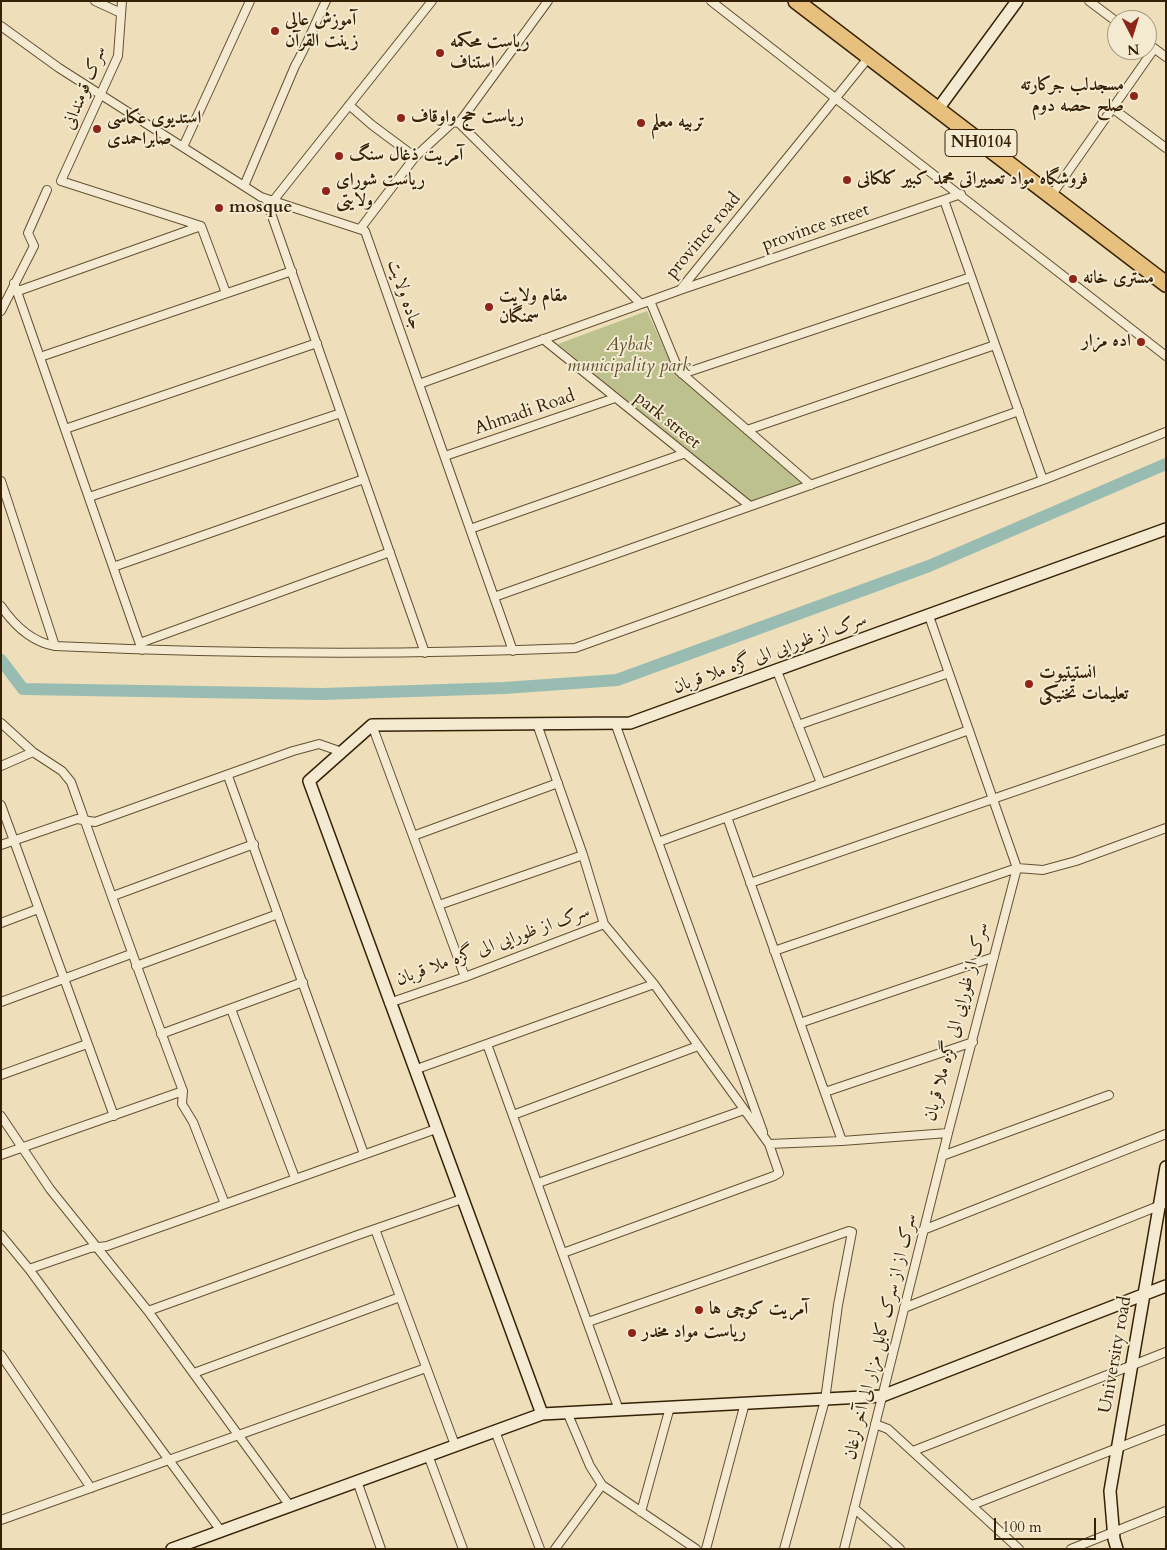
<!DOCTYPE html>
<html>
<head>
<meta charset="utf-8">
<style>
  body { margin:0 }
  #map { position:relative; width:1167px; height:1550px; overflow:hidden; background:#eedfba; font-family:Cardo,serif }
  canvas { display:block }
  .frame { position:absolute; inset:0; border:2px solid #362105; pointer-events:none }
  .north { position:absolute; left:1107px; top:10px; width:50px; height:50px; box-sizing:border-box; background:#f4ead2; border:1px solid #a89a80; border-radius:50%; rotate:175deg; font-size:14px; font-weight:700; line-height:20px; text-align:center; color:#362105 }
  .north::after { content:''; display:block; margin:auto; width:18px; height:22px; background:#8f2418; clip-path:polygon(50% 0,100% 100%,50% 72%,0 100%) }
  .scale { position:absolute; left:994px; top:1518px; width:102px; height:22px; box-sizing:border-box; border:2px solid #362105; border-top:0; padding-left:6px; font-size:15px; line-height:18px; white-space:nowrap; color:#362105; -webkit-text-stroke:4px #f4ead2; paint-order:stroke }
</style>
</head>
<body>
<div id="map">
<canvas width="1167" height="1550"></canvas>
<div class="frame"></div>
<div class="north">N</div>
<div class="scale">100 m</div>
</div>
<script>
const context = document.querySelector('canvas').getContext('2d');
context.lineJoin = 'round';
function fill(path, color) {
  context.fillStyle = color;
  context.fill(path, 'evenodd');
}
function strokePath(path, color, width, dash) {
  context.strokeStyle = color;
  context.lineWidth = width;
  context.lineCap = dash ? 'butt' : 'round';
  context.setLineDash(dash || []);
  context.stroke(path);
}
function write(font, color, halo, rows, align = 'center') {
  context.font = font + ' Cardo,Amiri,serif';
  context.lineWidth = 4;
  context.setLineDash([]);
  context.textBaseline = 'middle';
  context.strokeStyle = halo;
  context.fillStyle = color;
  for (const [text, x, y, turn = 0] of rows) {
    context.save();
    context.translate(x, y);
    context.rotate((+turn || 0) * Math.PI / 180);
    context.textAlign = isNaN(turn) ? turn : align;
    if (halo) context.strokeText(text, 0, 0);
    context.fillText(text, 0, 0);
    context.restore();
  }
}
fill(new Path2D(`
  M647,311L675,372L804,483L753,503L558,344Z`), '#bcc18d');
strokePath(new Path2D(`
  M1,660L23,689L322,694L504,688L617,680L929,566L1166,464`), '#99bcb2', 12);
const street = new Path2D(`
  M95,1L121,13
  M122,1L118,56L61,181L201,226L226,293
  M548,1L459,123L641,304
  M711,1L1166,356
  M1089,1L1117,22
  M1,26L59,68L261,197L365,231L513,651
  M1147,43L1166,57
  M349,105L372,125L415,157
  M1112,108L1166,148
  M183,147L250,1
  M244,186L295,66C307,45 315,23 326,1
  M1051,196L1154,49
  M266,199L425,653
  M944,200L1043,480
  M273,201L432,1
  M360,229L415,157L453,122L459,123
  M14,283L142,650
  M680,290L961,194
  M18,291L201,226
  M650,301L679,371L811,485
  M1,311L34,246L28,233L47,190
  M543,339L750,506
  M40,357L292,271
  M682,374L971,277
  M419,384L680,290L869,57
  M65,429L317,343
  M747,430L995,345
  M445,456L615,398
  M1,481L55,646C228,654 402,655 575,648L1043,480L1166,432
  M89,497L341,413
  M470,529L683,454
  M113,567L364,479
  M494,597L1019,411
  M1,606C14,625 32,642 55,646
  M140,643L390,552
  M777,671L821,783
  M1,723L33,752
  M615,723L763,1132
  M537,724L583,855L604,924
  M372,725L465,977
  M798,725L949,673
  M1,766L33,752L62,771L71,782C108,886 144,988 183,1091L182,1104L193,1122L225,1204
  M228,776L364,1154
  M1,805L114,1116
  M727,817L842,1141
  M413,836L558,783
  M658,842L969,730
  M1,845L77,819L95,822L293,751L319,744L342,752
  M750,883L1166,739
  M113,896L254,844
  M439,905L583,855
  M1,923L38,909
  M774,951L1017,868L1043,870L1076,861L1166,828
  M136,966L278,914
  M1,1002L131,954
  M389,1003L465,977L604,924L654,984L769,1144L842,1141L948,1133
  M231,1009L295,1178
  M800,1023L994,957
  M161,1034L303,982
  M487,1044L619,1410
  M414,1070L654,984
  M1,1075L87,1044
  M825,1092L973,1042
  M513,1115L698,1046
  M1,1116L50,1189L148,1311L290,1506
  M1,1155L183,1091
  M942,1156L1109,1095
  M538,1183L744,1110
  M375,1229L455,1445
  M923,1230L1166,1134
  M1,1235L29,1269L221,1531
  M563,1253L774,1176L779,1173L769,1144
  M29,1269L90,1248L107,1246L436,1129
  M904,1308L1166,1203
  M148,1311L355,1236L462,1199
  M588,1322L849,1231L852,1232L838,1305L825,1400L784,1549
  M1,1355L91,1488
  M194,1373L400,1297
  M567,1412L590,1466L602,1485L696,1549
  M875,1424L888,1429L1019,1549
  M495,1431L540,1549
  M913,1451L1166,1352
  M428,1455L463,1549
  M357,1481L381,1549
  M972,1505L1166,1429
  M854,1508L900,1549
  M641,1512L670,1407
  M1,1520L426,1368
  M555,1549L602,1485
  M706,1549L745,1403
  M844,1549L948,1133L1017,868L929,616
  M1071,1549L1166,1511`);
const secondary = new Path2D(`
  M938,109L1017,1
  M542,1414L309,781L372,725L630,723L1166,529
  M172,1549L542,1414L882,1396L1166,1286
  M1117,1549L1114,1539L1110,1491L1166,1167`);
const highway = new Path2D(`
  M796,1L1166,284`);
strokePath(street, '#645032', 10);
strokePath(secondary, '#362105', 14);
strokePath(highway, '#362105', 18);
strokePath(street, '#f4ead2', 8);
strokePath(secondary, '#f4ead2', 11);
strokePath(highway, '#e7c07d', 15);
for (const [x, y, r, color] of [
  [275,31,5,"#8f2418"],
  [440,53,5,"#8f2418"],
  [1134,96,5,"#8f2418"],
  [401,118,5,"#8f2418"],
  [641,123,5,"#8f2418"],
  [97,129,5,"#8f2418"],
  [339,156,5,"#8f2418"],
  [847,180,5,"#8f2418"],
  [326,191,5,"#8f2418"],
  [219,208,5,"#8f2418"],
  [1073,279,5,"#8f2418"],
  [489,307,5,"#8f2418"],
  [1141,342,5,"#8f2418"],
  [1029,684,5,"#8f2418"],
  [699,1310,5,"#8f2418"],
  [632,1333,5,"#8f2418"]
]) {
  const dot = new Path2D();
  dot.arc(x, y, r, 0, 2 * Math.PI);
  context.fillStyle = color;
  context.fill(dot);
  strokePath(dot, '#f4ead2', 2);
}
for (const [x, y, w] of [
  [981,143,72]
]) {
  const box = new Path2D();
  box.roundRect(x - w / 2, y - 13.5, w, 27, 4);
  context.fillStyle = '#f4ead2';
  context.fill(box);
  strokePath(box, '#362105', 1);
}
write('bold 16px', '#362105', null, [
  ["NH0104",981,143]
]);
write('bold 18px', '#362105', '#f4ead2', [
  ["آموزش عالی",285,21],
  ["زینت القرآن",285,42],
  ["ریاست محکمه",450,43],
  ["استناف",450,64],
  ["مسجدلب جرکارته",1124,86,"right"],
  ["صلح حصه دوم",1124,107,"right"],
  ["ریاست حج واوقاف",411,118],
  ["استدیوی عکاسی",107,119],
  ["صابراحمدی",107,140],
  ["تربیه معلم",651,123],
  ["آمریت ذغال سنگ",349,156],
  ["فروشگاه مواد تعمیراتی محمد کبیر کلکانی",857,180],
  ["ریاست شورای",336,181],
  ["ولایتی",336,202],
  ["mosque",229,208],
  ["مستری خانه",1083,279],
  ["مقام ولایت",499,297],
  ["سمنگان",499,318],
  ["اده مزار",1131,342,"right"],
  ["انستیتیوت",1039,674],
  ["تعلیمات تخنیکی",1039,695],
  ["آمریت کوچی ها",709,1310],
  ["ریاست مواد مخدر",642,1333]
], 'left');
write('18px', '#362105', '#f4ead2', [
  ["سرک قومندانی",85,88,-68],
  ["province street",816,228,-19],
  ["province road",704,236,-50],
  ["جاده ولایت",404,295,71],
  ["Ahmadi Road",525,413,-19],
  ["park street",667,421,39],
  ["سرک از ظورایی الی گزه ملا قربان",770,654,-20],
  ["سرک از ظورایی الی گزه ملا قربان",493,946,-20],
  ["سرک از ظورایی الی گزه ملا قربان",957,1022,-75],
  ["سرک از از سرک کابل مزار الی آخر لرغان",881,1337,-76],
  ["University road",1116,1355,-80]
]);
write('italic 18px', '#5e512e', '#f4ead2', [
  ["Aybak",629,346],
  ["municipality park",629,367]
]);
</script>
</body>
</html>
